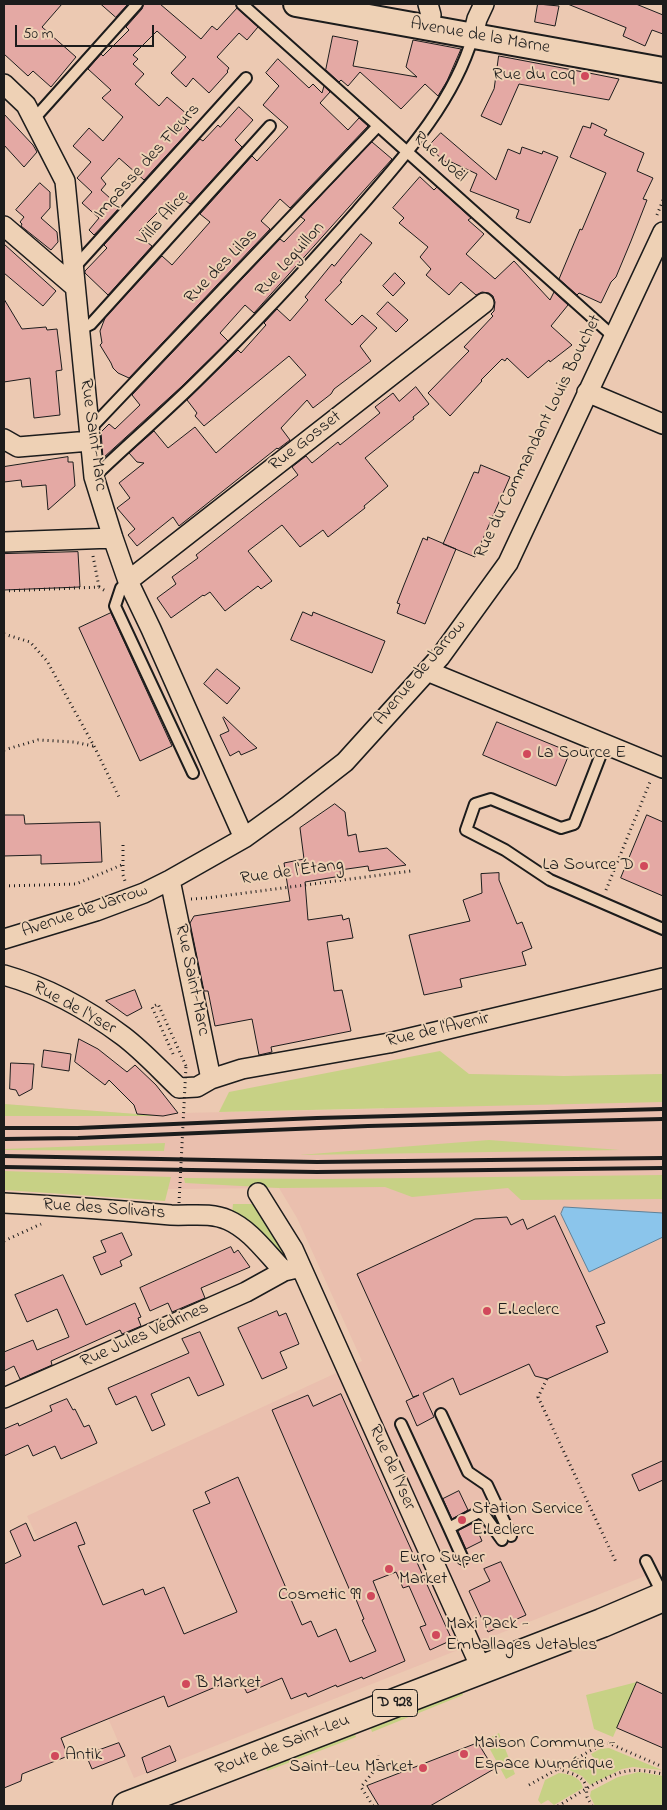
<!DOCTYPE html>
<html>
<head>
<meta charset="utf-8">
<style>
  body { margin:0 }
  #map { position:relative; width:667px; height:1810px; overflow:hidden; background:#ecc9b2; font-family:"Indie Flower",sans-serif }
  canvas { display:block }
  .frame { position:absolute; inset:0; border:5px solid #1c1c1c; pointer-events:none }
  .scale { position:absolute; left:15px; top:25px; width:139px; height:22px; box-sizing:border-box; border:2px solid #1c1c1c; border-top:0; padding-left:6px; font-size:15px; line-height:18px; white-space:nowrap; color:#1c1c1c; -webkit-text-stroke:4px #eed1b5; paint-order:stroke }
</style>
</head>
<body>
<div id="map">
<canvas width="667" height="1810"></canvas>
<div class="frame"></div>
<div class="scale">50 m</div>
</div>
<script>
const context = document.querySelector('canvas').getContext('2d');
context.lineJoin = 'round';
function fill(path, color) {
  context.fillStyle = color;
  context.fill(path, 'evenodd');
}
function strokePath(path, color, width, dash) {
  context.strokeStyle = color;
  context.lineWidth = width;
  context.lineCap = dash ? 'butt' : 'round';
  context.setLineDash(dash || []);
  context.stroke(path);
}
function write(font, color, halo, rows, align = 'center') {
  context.font = font + ' "Indie Flower",sans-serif';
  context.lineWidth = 4;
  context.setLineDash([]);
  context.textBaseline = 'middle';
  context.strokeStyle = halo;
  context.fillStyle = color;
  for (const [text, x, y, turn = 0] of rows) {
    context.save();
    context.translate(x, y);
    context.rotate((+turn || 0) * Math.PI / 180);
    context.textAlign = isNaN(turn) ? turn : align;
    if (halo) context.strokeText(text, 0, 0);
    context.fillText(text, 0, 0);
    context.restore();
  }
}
fill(new Path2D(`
  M381,1072L564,1076L663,1074V1569L134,1778L95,1688L38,1539L27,1516L362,1361L297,1218L279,1188L72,1190L4,1186V1104L163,1116L179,1113L384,1109Z`), '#eabfae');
fill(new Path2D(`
  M440,1051L469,1074L564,1076L663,1074V1102L219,1112L229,1092Z
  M4,1104L163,1116H4Z
  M489,1140L620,1150L299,1155Z
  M165,1143L164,1151L4,1150V1149Z
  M4,1171L171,1177L165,1201L4,1190Z
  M663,1175V1199L521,1200L508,1188L412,1197L385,1187L279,1188L185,1183L184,1178L324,1179Z
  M233,1204H255L286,1256L276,1262L232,1214Z
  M637,1682L613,1737L594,1729L586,1695Z
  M461,1690L463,1695L372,1732L370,1726Z
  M354,1732L356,1737L267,1771L265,1766Z
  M499,1733L515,1774L506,1779L485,1740Z
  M609,1748L662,1770L633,1767L622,1769L590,1785L582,1776L565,1768L582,1759L589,1769L597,1764L591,1754L600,1749Z
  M639,1772L663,1776V1806H595L590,1796L591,1791L618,1777Z
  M559,1773C569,1774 581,1777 583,1788L554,1805L548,1800L541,1804L538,1800L545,1780Z`), '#c7d185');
const water = new Path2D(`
  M564,1207L663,1213V1237L589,1272L561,1214Z`);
fill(water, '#8bc5eb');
strokePath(water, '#5f8198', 1);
const building = new Path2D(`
  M4,4H62L42,27L76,57L51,87L33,71L28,76L4,54Z
  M101,4H128L116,17Z
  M144,4H160L201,39L212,26L217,30L237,8L258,27L247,40L239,33L217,57L229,68L227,71L228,72L209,93L193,78L186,87L171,73L186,57L157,31L133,55L138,59L133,64L144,74L135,84L159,106L167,97L188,115L182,122L190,130L144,180L119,158L101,178L106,184L101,190L120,207L94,235L89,230L99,218L82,203L92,192L77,178L91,162L73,146L89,128L103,141L123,117L102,98L111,90L88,69L101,54L103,56L129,30L126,27L142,9Z
  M538,4L559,6L555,26L535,22Z
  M568,4H636L663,15V34L652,30L645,46L623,36L626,28Z
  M333,36L358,41L353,66L417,77L406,67L413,40L461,49L447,81L438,96L425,84L401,109L360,72L348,86L341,80L339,82L326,70Z
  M499,56L594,74L619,79L609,100L519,84L501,125L481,116L494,89Z
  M278,59L309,88L313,84L322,93L324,86L330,92L320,103L348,130L359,118L368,126L290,208L280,199L261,221L270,229L129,378L118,373L113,368L111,363L100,345L102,343L100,331L105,318L162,256L172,265L210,222L200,214L252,156L257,161L288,127L263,105L279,86L266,73Z
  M239,107L253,120L235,140L242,147L190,204L182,198L177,204L174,202L168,208L165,205L139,231L145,236L143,239L152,246L108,295L85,273V271L107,248L104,245L200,139L203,141L218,125L220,127Z
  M4,114L33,145L37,152L24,167L4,145Z
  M592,123L607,130L604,135L644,153L637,171L653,178L643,199L647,200L631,241L616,277L611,282L601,303L579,293L577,295L559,279L580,229L582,230L606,173L570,157L583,126L590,128Z
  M441,133L496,180L508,149L520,154L522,147L542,154L543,151L558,157L530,223L516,218L519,210L470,191L477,174L449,161L447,163L428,147Z
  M372,142L392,159L254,313L245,305L220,333L228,341L181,387L103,458L101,432L109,424L115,429L140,405L132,395L280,239L284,242L305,220L301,217Z
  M420,177L434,190L437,187L471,218L468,220L484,234L466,254L495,279L514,261L550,300L554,292L568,305L551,326L572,345L550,362L549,360L528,378L507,358L505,361L502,359L481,380L482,381L450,416L428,393L469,351L464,347L493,316L491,314L494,311L495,302L493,296L489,293L482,292L476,295L461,282L449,295L426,275L431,269L420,257L428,247L399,223L404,218L393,208Z
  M40,183L50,192V208L41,218L57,232L58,242L51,250L21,226L22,224L20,222L24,217L16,210Z
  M361,234L372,243L340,281L342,282L325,300L352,325L362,315L377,328L360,346L371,361L334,389L331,394L313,408L307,400L281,428L290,440L278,449L277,448L179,526L173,517L137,546L128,535L135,529L117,508L130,498L119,483L144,463L137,462L129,453L154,431L168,448L195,427L216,453L306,375L289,356L204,426L195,416L197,413L187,400L238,350L241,353L266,325L264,323L277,309L290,321L308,300L305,297L332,264L334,266Z
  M4,244L56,291L43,306L4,273Z
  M395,273L405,283L393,296L383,286Z
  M4,299L22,329L46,327L47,330L57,329L62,370L56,371L60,415L34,418L30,378L4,382Z
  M388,302L408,320L396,332L377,314Z
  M416,387L429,404L413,417L414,419L365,458L388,486L364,506L365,508L328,537L323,530L300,547L282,525L248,551L272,581L261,589L258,586L225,611L210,592L204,596L203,595L171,618L157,598L176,584L172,577L198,558L196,555L298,475L292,467L306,456L312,463L338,442L340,445L380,413L375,407L393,393L399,401Z
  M68,457V462H73L75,486L48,510L46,485L22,487L21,480L4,482V467Z
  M481,465L510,477L475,557L443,544L474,472L478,473Z
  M428,537L456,549L425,624L397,613L400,604L397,603L404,585L423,538L427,540Z
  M78,552L80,587L4,590V554Z
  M303,612L312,616L313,612L385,641L372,673L291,640Z
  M111,613L172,746L140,761L79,628Z
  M217,669L240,688L227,704L204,684Z
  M224,717L248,740L257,748L241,755L239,751L230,756L220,735L229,731L223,718Z
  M497,722L570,752L556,786L483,755Z
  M335,804L345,812L348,836L356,834L359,852L387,848L406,865L369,871L368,866L340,870L341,876L305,882L308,920L342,915L343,920L349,918L353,938L327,942L334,991L342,990L351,1031L271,1047L272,1052L259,1055L252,1019L215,1026L208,991H204L190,923L194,916L290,901L284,863L304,859L300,828Z
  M4,815H24L25,824L100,822L102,862L41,864V855L4,856Z
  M647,815L663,822V896L621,878Z
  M499,873V880L517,924L522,922L532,948L522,952L526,965L460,979L462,987L424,995L409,935L470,921L463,900L482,893L481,874Z
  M135,990L142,1008L127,1016L106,1001Z
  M79,1039L98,1049L127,1072L135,1065L156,1085L178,1113L163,1116L137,1114L134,1105L109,1080L105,1085L75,1062Z
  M44,1050L71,1054L69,1071L42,1067Z
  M11,1063L34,1064L32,1089L19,1096L16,1090L10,1089Z
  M555,1216L605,1323L596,1326L608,1352L547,1379L535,1376L529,1364L460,1395L453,1378L423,1393L434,1417L417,1426L406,1401L419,1395L413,1397L357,1274L475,1219L507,1217L511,1225L523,1219L527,1229Z
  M122,1233L132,1255L120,1261L122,1266L101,1275L93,1257L106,1252L101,1241Z
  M231,1247L234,1253L238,1250L250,1267L201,1288L205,1298L172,1312L168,1303L150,1311L140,1288Z
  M63,1275L86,1325L135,1303L141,1317L138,1318L141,1326L122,1334L120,1330L51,1361L52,1365L20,1379L14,1366L4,1371V1352L33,1340L37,1350L69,1337L57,1309L27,1322L15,1295Z
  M277,1311L279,1316L286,1313L299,1344L280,1352L287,1368L262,1379L238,1328Z
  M200,1332L224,1385L198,1396L189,1377L151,1394L165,1425L152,1431L136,1396L116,1405L108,1388L189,1353L182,1339Z
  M341,1394L452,1640L430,1650L420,1627L426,1625L409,1586L403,1588L396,1572L373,1581L405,1661L363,1679L362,1677L337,1687L336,1685L308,1697L306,1693L291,1699L282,1678L247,1693L239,1677L168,1707L164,1696L61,1738L68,1756L22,1774L21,1781L4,1788V1564L21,1556L10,1531L26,1523L34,1541L76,1522L85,1544L78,1546L103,1605L143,1589L145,1595L164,1587L184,1634L237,1612L193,1510L210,1503L205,1492L238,1477L302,1625L311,1621L318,1637L336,1629L350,1662L376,1651L362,1620L364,1619L353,1592L351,1593L272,1410L308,1395L313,1406Z
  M67,1399L73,1410L75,1409L84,1427L89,1425L97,1443L61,1459L55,1446L33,1456L28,1445L4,1456V1429L18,1423L19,1426L52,1411L50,1406Z
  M663,1461V1480L639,1491L632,1475Z
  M459,1491L468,1510L452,1519L443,1499Z
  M474,1523L482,1541L466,1549L458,1531Z
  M501,1562L526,1615L488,1632L469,1591L490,1581L484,1569Z
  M637,1682L663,1694V1748L617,1728Z
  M119,1743L125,1756L92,1769L86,1755Z
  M478,1743L494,1769L430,1806H379L367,1786Z
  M170,1746L176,1761L147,1773L142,1758Z`);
fill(building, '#e4a9a4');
strokePath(building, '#1c1c1c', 1);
const service = new Path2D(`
  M242,4L614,337
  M33,120L137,4
  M74,268L246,78
  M79,330L91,324L270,126
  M90,429L378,126
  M94,477C128,444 165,413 199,379C254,325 306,269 357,211C402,159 453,104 473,36
  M128,581L121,588L115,606L193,773
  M605,744L574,824L561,828L491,799L475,804L466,830L505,850L550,880L663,929
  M441,1414L468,1472L487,1485L511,1536
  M401,1424L449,1528L479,1512L485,1516L502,1540
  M449,1528L463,1559
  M646,1561L663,1595`);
const minor = new Path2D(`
  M428,4L431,15L428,28
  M473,35L477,19L484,4
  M4,84L26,105L65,181L94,477L113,538L128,581L151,629L244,838
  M4,226L75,287
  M587,392L663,424
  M4,439L18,447L90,441
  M4,542L113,538
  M128,581L484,303
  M427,671L663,768
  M170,880L211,1079
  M4,939L96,911L144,893L170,880L244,838L287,807L345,762L440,657L508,563L663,232
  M4,975C46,987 87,1009 123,1036C143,1051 161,1071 179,1088L197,1087L211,1079L242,1069L389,1043L663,978
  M258,1193L293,1249L481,1668
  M4,1203C60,1206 116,1210 171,1215C190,1216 210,1212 228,1220C251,1230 267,1254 284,1271L301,1267
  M4,1398L246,1292L284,1271`);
const tertiary = new Path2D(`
  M296,4L663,70`);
const primary = new Path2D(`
  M127,1806L602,1623L663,1597`);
strokePath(service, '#1c1c1c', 14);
strokePath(minor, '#1c1c1c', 22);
strokePath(tertiary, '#1c1c1c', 28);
strokePath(primary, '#1c1c1c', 31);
strokePath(new Path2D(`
  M657,215L663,200
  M93,556L99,587
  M4,591L99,587L107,592
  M4,634L30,642L47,661L94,746L119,797
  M4,750L38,740L74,742L93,746
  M123,845V875L125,881
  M4,886L76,884L124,864
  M606,890L650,782
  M191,899L207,898L411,871
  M173,1054L152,1007L158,1004L186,1066
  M4,1241L41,1224
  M547,1379L538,1397L616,1562
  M558,1769L576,1775L583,1780L586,1785L587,1797L592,1806
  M529,1785L606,1742L663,1767
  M373,1806L361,1787L377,1767L378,1755
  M558,1806C577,1795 606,1774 628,1771C640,1769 652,1772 663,1774`), '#1c1c1c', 3, [1, 4]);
strokePath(service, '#eed1b5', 10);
strokePath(minor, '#eed1b5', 19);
strokePath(tertiary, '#eed1b5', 24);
strokePath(primary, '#eed1b5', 28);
strokePath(new Path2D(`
  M4,1128H78L317,1118L663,1109
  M4,1139L78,1138L368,1126L663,1119
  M4,1156L317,1162L663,1158
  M4,1167L317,1172L663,1168`), '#1c1c1c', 4);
strokePath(new Path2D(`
  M179,1203L186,1066`), '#1c1c1c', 3, [1, 4]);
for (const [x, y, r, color] of [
  [585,76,5,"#d1495b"],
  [527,754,5,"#d1495b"],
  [644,866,5,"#d1495b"],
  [487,1311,5,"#d1495b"],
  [462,1520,5,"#d1495b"],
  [389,1569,5,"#d1495b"],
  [371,1596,5,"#d1495b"],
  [436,1635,5,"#d1495b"],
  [186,1684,5,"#d1495b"],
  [464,1754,5,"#d1495b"],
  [55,1756,5,"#d1495b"],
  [423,1768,5,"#d1495b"]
]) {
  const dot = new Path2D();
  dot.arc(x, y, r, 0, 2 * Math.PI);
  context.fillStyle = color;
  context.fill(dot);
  strokePath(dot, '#eed1b5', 2);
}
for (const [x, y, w] of [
  [395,1703,45]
]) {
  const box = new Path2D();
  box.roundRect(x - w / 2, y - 13.5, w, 27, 4);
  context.fillStyle = '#eed1b5';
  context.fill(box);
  strokePath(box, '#1c1c1c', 1);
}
write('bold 16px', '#1c1c1c', null, [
  ["D 928",395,1703]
]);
write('18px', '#1c1c1c', '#eed1b5', [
  ["Avenue de la Marne",480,37,10],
  ["Rue Noël",439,158,42],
  ["Impasse des Fleurs",148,162,-48],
  ["Villa Alice",164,219,-48],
  ["Rue Leguillon",291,260,-48],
  ["Rue des Lilas",222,267,-46],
  ["Rue Saint-Marc",92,435,82],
  ["Rue du Commandant Louis Bouchet",539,437,-64],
  ["Rue Gosset",306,442,-38],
  ["Avenue de Jarrow",421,673,-50],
  ["Rue de l'Étang",292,873,-8],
  ["Avenue de Jarrow",85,912,-19],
  ["Rue Saint-Marc",191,980,78],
  ["Rue de l'Yser",74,1009,29],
  ["Rue de l'Avenir",438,1031,-13],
  ["Rue des Solivats",104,1210,4],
  ["Rue Jules Védrines",145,1336,-24],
  ["Rue de l'Yser",391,1468,66],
  ["Route de Saint-Leu",283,1746,-21]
]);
write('18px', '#1c1c1c', '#eed1b5', [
  ["Rue du coq",575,76,"right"],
  ["La Source E",537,754],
  ["La Source D",634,866,"right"],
  ["E.Leclerc",497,1311],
  ["Station Service",472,1510],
  ["E.Leclerc",472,1531],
  ["Euro Super",399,1559],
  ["Market",399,1580],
  ["Cosmetic 99",361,1596,"right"],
  ["Maxi Pack -",446,1625],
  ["Emballages Jetables",446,1646],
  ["B Market",196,1684],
  ["Maison Commune -",474,1744],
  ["Espace Numérique",474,1765],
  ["Antik",65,1756],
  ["Saint-Leu Market",413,1768,"right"]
], 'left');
</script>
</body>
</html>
